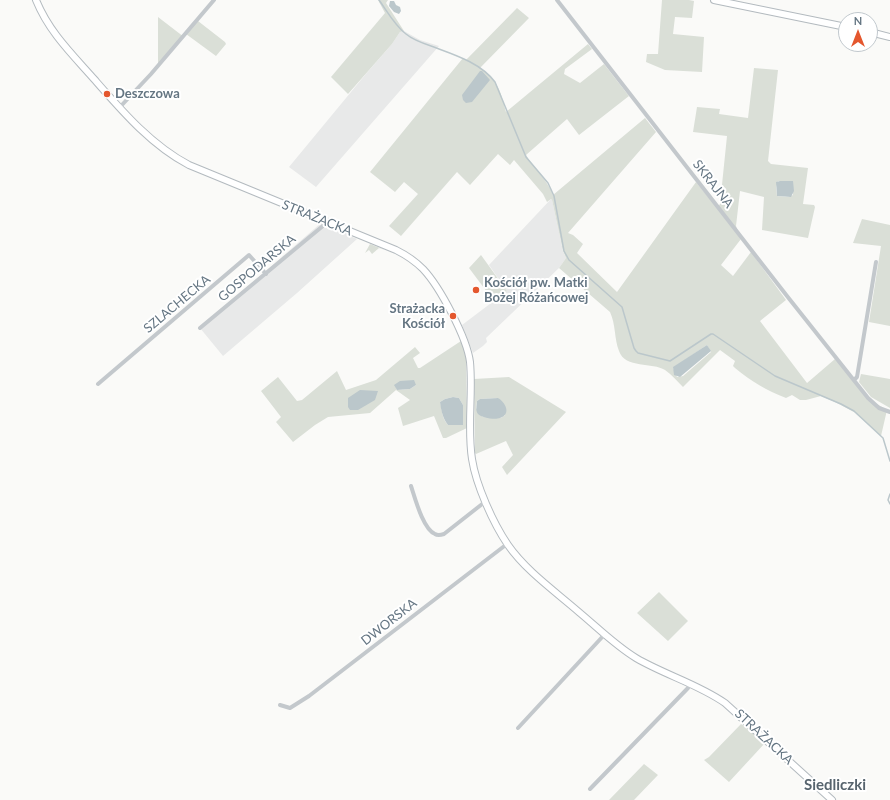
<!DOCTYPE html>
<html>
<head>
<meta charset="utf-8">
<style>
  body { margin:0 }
  #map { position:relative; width:890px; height:800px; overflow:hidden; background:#fafaf8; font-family:Lato,sans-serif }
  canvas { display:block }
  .north { position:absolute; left:838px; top:12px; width:40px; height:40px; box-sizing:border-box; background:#fff; border:1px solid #c1c8cd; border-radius:50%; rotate:0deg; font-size:11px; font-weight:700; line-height:16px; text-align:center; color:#657683 }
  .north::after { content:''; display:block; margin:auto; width:14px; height:18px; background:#e4572e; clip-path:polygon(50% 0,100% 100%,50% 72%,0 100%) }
</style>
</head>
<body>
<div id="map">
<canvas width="890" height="800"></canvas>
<div class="north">N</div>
</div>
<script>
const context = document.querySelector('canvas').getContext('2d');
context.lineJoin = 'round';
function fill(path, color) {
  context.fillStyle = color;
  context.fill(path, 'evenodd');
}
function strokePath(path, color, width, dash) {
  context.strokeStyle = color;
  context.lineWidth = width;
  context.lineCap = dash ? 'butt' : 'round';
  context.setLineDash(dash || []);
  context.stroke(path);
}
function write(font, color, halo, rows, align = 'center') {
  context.font = font + ' Lato,sans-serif';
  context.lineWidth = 4;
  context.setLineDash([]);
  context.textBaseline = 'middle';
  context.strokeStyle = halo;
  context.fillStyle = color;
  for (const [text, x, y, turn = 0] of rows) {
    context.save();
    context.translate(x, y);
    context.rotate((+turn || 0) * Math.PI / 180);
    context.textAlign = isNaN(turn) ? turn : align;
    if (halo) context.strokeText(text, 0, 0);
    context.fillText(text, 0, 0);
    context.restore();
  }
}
fill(new Path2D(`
  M404,31L420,40L439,46L316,187L289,167L365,75L392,44L400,32Z
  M551,199L552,200L563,251L566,258L559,268L486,338L487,342L483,346L473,353L462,325L507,291L489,265Z
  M321,223L357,239L297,293L223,356L200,328Z`), '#e8e9e9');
fill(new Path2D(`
  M378,0H388L386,3L404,31L400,32L392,44L348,94L331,77L385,13Z
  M662,0H689L694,1L692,18L675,17L673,34L704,37L702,72L665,70L646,62L647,54H658Z
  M517,8L529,18L480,68C499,82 500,90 506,112L588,44L592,49L565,69L564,74L580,83L604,64L629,96L579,135L567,119L526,155C534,169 547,179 553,195L645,118L656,132L568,233L573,235L583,244L577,253L617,292L696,182L717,208L720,204L727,136L693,132L697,107L720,109L719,114L748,118L754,68L778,70L768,161L771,164L808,168L803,204L814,205L815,207L808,238L762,230L764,197L740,191L736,226L741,239L721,265L733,276L751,252L786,300L760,321L807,383L835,359H838L870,400L887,410L881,436L854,412L835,402L821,396L806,400H800L792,395L786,398C766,390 752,382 735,368L733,366L735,361L720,350L683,387C678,382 672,375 665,370C653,362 625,369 619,351C614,338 616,325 610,312L559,268L566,258L563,251L552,200L551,199L547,202L543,194L514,160L510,165L498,154L470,185L457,172L401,236L389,226L418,194L404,182L395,192L370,172L463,58L466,60ZM778,181L793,183V195L788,197L777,196L776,187ZM707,345L711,352L683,376L677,377L673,368Z
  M158,17L184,37L158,65Z
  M198,21L225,42L226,44L216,56L186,34Z
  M862,219L890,225V326L869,322L881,246L853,243Z
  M370,244L385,250L379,248L372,254L369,250L365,253Z
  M481,255L507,291L492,303L487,295V292L469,268Z
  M461,341L466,357L467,428L446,438H443L434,416L403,426L398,408L410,400L396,390L370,413L328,417L315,425L293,442L276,422L281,417L261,391L278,377L297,401L302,400L337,371L346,390L376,380L415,347L420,353L413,358L418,368H420ZM395,385H416L410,389L397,390ZM453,397L459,398L463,405V420L448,425C442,419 442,410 440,402L445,399Z
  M861,374L890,379V408L871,397L859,382Z
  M509,377L566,412L507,475L502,467L513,455L506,441L476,454L475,453L474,379ZM498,398L505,415L501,418L483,417L476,408L477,401L480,399Z
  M659,592L688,621L668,641L637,613Z
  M742,723L765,743L729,782L704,760L709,757Z
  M644,764L658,775L634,800H609Z`), '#dadfd7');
fill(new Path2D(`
  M390,1H394L396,5L400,7L401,11L399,14L394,12L389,6Z
  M480,71H482L490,80L472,102L466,103L463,100L462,95Z
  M780,181H793L794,191L791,197L777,196L776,182Z
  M707,345L711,351L680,377L674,375L673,367Z
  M414,380L416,385L410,389L397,390L394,385L400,381Z
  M360,390L378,391L375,400L358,410H350L348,407V398Z
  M453,397L459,398L463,405V425H448C443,419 441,410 440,402L445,399Z
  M498,398C505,402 512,414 500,418C495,420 482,418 478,414C475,410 477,405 477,401L480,399Z`), '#bbc7cb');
strokePath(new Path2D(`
  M379,0C387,11 395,26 406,34C413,40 422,43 431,46C452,54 480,62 495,82L526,157L548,183L554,196L564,251L569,260L622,307L634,348L636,351L638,353L670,361L711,334H713L775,376L841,404L854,411L883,438L890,461
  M890,494L888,500L890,504`), '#bbc7cb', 1.5);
const secondary = new Path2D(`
  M36,0C49,32 72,54 94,79C122,111 151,145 189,165L396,250C406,255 415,261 423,269C440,287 467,338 470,362C473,394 467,427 472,459C476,485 493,523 508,545C526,571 556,592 580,613C598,628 616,646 636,658C665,675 698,684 725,703L832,800
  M714,0L846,27
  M870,32L890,37`);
strokePath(secondary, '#b3babf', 8);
strokePath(new Path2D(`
  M557,0L787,296L868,398L879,408L890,412
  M120,107L151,74L214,0
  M200,328L324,225L325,221
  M854,380L857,377L876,262
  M98,384L249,255L266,274
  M411,486C415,498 423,529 435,534C438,536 441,535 444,534L486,501
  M280,705L290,708L309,696L507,544
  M518,728L605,634
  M590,789L688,688L690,683`), '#c3c8cc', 4);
strokePath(secondary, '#fff', 6);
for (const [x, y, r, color] of [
  [107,94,4,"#e4572e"],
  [476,290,4,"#e4572e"],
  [453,316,4,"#e4572e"]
]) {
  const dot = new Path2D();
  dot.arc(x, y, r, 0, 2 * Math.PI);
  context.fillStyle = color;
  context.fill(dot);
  strokePath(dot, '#fff', 1.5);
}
write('bold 13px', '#657683', '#fff', [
  ["Deszczowa",115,94],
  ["Kościół pw. Matki",484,283],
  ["Bożej Różańcowej",484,298],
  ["Strażacka",445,309,"right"],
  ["Kościół",445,324,"right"]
], 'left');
write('13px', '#657683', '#fff', [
  ["SKRAJNA",713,184,52],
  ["STRAŻACKA",317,218,22],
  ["GOSPODARSKA",257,268,-40],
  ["SZLACHECKA",177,304,-40],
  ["DWORSKA",389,622,-38],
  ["STRAŻACKA",764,737,43]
]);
write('bold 15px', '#57646e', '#fff', [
  ["Siedliczki",835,785]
]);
</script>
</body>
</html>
